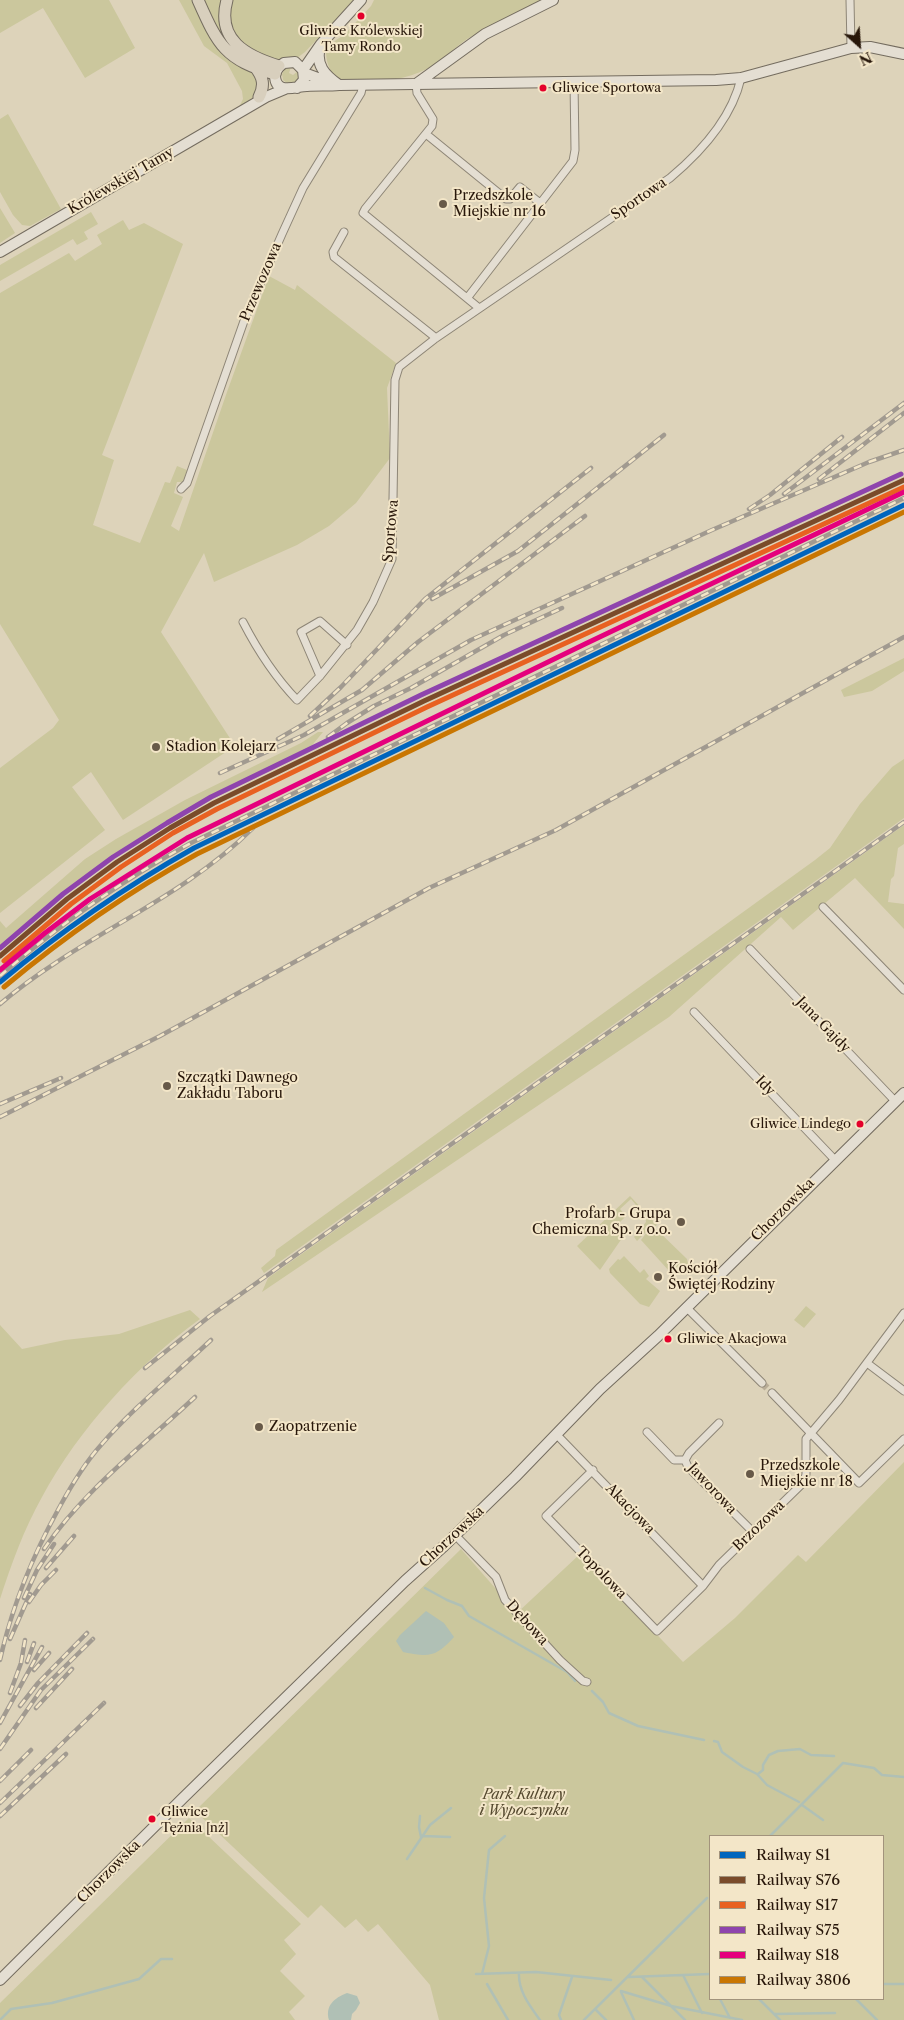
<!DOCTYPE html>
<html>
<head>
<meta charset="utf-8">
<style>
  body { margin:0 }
  #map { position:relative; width:904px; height:2020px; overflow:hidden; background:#ddd3ba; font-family:"Libre Caslon Text",serif }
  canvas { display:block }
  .legend { position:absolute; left:709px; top:1835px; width:175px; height:165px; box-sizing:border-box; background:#f3e6c8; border:1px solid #a2937c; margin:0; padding:6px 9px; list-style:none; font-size:15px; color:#28170a }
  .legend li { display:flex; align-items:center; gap:10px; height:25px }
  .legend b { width:25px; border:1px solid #a2937c }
  .north { position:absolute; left:834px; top:20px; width:50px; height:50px; -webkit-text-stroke:4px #f3e6c8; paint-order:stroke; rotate:154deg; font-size:14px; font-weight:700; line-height:20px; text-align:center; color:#28170a }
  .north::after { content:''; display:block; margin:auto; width:18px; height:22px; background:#28170a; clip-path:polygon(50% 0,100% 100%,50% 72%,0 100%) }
</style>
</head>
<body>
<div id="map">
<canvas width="904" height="2020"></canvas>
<ul class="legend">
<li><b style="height:6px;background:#0065bd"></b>Railway S1</li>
<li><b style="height:6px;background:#7a4b2a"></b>Railway S76</li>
<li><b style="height:6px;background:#e86121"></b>Railway S17</li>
<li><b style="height:6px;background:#8e44ad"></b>Railway S75</li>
<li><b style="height:6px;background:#e5007d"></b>Railway S18</li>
<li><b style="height:6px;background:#c97602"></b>Railway 3806</li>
</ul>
<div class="north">N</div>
</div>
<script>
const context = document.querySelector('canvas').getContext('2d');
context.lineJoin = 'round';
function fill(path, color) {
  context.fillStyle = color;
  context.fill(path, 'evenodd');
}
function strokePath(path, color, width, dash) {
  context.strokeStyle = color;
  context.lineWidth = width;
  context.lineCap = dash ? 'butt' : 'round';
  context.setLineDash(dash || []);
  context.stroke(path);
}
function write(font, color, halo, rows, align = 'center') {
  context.font = font + ' "Libre Caslon Text",serif';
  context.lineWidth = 4;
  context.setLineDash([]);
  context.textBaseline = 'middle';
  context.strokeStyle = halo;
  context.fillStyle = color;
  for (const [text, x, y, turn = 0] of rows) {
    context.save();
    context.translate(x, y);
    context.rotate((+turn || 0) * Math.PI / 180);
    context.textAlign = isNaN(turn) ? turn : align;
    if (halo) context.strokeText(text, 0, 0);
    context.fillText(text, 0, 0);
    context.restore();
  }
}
fill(new Path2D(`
  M0,0H109L135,48L85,78L43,8L0,33Z
  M179,0H194L212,40L252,68L260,80L255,96L239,107L243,99L242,91L227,63L204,46Z
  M203,0H223L237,51L223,43Z
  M233,0H354L305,52L297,58L292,57L277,62L244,48L230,26L229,13Z
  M374,0H543C517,13 492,25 467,39C455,47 446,58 434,65C407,82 367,85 337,79C329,71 326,61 326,51L336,40L344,35L371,6Z
  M291,67L289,73L293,75L298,71L299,77L296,82L288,84L283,80L282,74L285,68Z
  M8,114L61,209L30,226L22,225L13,215L0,192V119Z
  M0,208L15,233L0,243Z
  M91,212L98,224L84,232L88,239L77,245L73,239L0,281V265Z
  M123,220L129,230L144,223L183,244L102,455L114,460L93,525L140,543L165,482L170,483L177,466L187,470L183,482H177L174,493L183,497L171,526L179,531L227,392L269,276L295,290L297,285L396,363L387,388L390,458L356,503L329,526L297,545L214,582L204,553L161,632L235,746L123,820L91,772L72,787L105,830L0,913V768L53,728L59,720L0,624V293L69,253L75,261L102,244L97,235Z
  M904,658V671L872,691L844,697L841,690Z
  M318,732H323L309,749C269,772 226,789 186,811C118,849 58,898 0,949V921L6,928L85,859L116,839L185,800L301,743Z
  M904,759V818L264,1273L261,1268L275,1256L276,1250L815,860L830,848L860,804L892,767Z
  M904,825V844L898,848L894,876L891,879L888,902L904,904V929L855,878L793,930L781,917L669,1017L262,1292L268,1278Z
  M630,1196L657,1225L654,1227L687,1259L689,1268L680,1272H670L641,1240L650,1228L637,1241L634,1237L646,1222L645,1216L631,1199L620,1209L626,1216L619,1223L627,1231L600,1270L577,1246Z
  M624,1256L640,1273L644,1269L649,1276L646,1279L660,1291L649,1307L640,1304L610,1273L609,1269L618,1259L620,1260Z
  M806,1306L816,1314L804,1328L794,1320Z
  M190,1310L200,1319C139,1363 78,1430 42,1497C24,1529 11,1565 0,1599V1325L22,1349L65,1340L119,1334Z
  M904,1462V2020H439L430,1985L378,1924L368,1932L356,1919L345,1928L321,1905L308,1918L195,1811L461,1549L517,1613L580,1554L683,1662L735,1618L798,1555L806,1562ZM710,1836H883V1999H710Z
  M189,1818L301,1924L284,1940L296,1954L280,1971L305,1996L289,2012L295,2020H0V2003Z`), '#cbc79d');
fill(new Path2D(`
  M426,1611L444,1623L454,1637C435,1658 429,1657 403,1652L396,1641L400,1635Z
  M347,1993L357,1996L360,2003L356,2010L352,2014L351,2020H329C325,2006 334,1998 347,1993Z`), '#b0c0b5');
strokePath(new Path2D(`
  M425,1588L447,1600L462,1606L469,1616L567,1672L575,1681
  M592,1691L603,1702L609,1713L638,1726L704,1740
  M714,1741L718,1742L722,1752L743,1767L757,1774L767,1785L799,1802
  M758,1774L763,1770V1765L769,1755L778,1751L800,1749L811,1755L834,1756
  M802,1805L823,1820
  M420,1816L419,1827L421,1837
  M423,1836L450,1837
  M770,1836L843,1763L874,1768L882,1775L904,1777
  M407,1859L430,1825L451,1808
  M519,1973C518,1991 530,2006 540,2020
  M476,1974L536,1972L611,1980
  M482,1974L489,1946L484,1898L489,1850L505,1836
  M683,1975L702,2013
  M629,1977L710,1974
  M642,1977L685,2020
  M487,1984L508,2020
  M883,1984H904
  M621,1991L671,2006L742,2020
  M621,1992L634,2020
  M720,1999L730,2018
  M759,1999L780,2020
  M856,1999L877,2020
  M595,2009L606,2020
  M774,2014L835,2013
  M0,2020L11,2009L52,2003L139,1979L161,1959H172
  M561,2020L559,2015L572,1977
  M584,2020L707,1898`), '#b0c0b5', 2.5);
strokePath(new Path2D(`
  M762,1383L772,1393`), '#b9ad97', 7, [7, 3.5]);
const street = new Path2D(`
  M850,0L851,48
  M416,84L417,93L433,119L432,126L365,209L363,213L479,308
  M426,134L506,199H510L520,187L540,203
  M344,232L333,252L334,257L436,338
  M468,297L573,161L575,150L574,82
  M181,489L187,483L244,321L282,234L303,188L361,93L363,85
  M243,622C258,651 274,676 297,700L320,676L357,630L373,602L392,559L395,380L399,367L436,338L670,178C701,152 732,118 741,78
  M320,676L301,632L320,621L347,645
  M823,907L904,990
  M750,949L895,1101
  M694,1012L835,1160
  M686,1307L762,1383
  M867,1363L904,1391
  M772,1393L859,1483L904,1439
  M647,1432L674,1460H685L688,1467L753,1532
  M556,1434L703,1586
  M685,1460L689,1453L719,1423
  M593,1470L546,1516L657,1631L703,1586L719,1565L804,1482L806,1474V1439L839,1400L904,1313
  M455,1535L496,1577L505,1600L517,1613L560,1660L583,1681L587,1682`);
const secondary = new Path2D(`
  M320,47C315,65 325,75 339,85
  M303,70L321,44L361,0
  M304,73L331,83
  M416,84L485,34L553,0
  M297,88L304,80L303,70L295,62L284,63C279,66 276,70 275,75C275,96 296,86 307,86C317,85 328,86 339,85L716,80L741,78L851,48L870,47L904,54
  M0,252L266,97L285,89
  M0,1980L183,1798L405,1581L444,1546L515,1477L600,1389L658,1336L904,1093`);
const primary = new Path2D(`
  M198,0C218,45 225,60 275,74
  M227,0C216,40 246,56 279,66
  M255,67C263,77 265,85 259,97`);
strokePath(street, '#8d8576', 9);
strokePath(secondary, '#746c5f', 12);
strokePath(primary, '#746c5f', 13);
strokePath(street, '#e4ded2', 7);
strokePath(secondary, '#e4ded2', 10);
strokePath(primary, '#d8cfbd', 11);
const rail = new Path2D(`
  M819,479L904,413
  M784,494L904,403
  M749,509L770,495L842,437
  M432,599L518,551L664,435
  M310,716L341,687L425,599L591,468
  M328,737L347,723L374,706L411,688L504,635L562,608
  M278,739L362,690L418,642L585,516
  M220,773L304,735L471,640L712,530L869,462L904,450
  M0,976C59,925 122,880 191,843L904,498
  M0,1004C78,937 180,901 253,828
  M0,1104L61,1078
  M0,1117L160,1036L429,888L556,830L904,637
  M145,1368L210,1316L904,822
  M44,1549C85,1489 143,1446 195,1397
  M46,1568L74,1536
  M24,1598L37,1570L54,1544
  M29,1602L41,1585L56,1570
  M10,1639L30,1594
  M0,1660C12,1606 32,1557 59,1508C71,1486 84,1464 101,1445C134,1407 175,1374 211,1340
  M27,1662L34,1643
  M34,1670L49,1653
  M10,1693L21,1663L25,1640
  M20,1706L38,1683L87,1633
  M36,1708L72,1669
  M0,1723L42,1647
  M0,1749L41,1690L93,1639
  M0,1781L31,1750
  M0,1803L104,1703
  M0,1816L66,1754`);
strokePath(rail, '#a19a90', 4.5);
strokePath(rail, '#f3e6c8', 2.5, [8]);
strokePath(new Path2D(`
  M0,982C61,931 125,887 194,848L904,505`), '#0065bd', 5);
strokePath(new Path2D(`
  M0,956L67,899L117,862L170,828L214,803L424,701L904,480`), '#7a4b2a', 5);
strokePath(new Path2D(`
  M4,961L71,904L121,867L173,833L217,809L427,707L904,487`), '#e86121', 5);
strokePath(new Path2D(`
  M0,948L63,894L113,857L167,823L211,797L421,695L901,474`), '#8e44ad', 5);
strokePath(new Path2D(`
  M0,970L45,933L90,899L187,838L585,644L904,492`), '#e5007d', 5);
strokePath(new Path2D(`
  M4,987C65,936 128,892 197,854L904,512`), '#c97602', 5);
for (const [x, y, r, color] of [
  [361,16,4.5,"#e4002b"],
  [543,88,4.5,"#e4002b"],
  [443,204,5,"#675948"],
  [156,747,5,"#675948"],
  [167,1086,5,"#675948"],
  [860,1124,4.5,"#e4002b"],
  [681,1222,5,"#675948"],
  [658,1277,5,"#675948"],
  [668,1339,4.5,"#e4002b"],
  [259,1427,5,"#675948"],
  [750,1474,5,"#675948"],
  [152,1819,4.5,"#e4002b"]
]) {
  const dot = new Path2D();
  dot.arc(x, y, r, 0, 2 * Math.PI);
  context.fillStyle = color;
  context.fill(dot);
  strokePath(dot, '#f3e6c8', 2);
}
write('13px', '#28170a', '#f3e6c8', [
  ["Gliwice Królewskiej",361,31,"center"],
  ["Tamy Rondo",361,47,"center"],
  ["Gliwice Sportowa",552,88],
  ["Gliwice Lindego",851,1124,"right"],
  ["Gliwice Akacjowa",677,1339],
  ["Gliwice",161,1812],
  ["Tężnia [nż]",161,1828]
], 'left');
write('14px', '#28170a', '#f3e6c8', [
  ["Królewskiej Tamy",121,181,-30],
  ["Sportowa",639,199,-34],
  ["Przewozowa",261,282,-67],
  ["Sportowa",391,531,-85],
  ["Jana Gajdy",823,1025,46],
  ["Idy",765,1086,46],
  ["Chorzowska",783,1210,-45],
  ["Jaworowa",712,1489,47],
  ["Akacjowa",630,1509,46],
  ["Brzozowa",759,1526,-44],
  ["Chorzowska",452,1537,-43],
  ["Topolowa",601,1573,46],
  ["Dębowa",527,1623,48],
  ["Chorzowska",109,1872,-45]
]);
write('14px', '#28170a', '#f3e6c8', [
  ["Przedszkole",453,196],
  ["Miejskie nr 16",453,212],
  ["Stadion Kolejarz",166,747],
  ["Szczątki Dawnego",177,1078],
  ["Zakładu Taboru",177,1094],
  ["Profarb - Grupa",671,1214,"right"],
  ["Chemiczna Sp. z o.o.",671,1230,"right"],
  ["Kościół",668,1269],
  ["Świętej Rodziny",668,1285],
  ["Zaopatrzenie",269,1427],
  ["Przedszkole",760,1466],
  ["Miejskie nr 18",760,1482]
], 'left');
write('italic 14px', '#55492f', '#f3e6c8', [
  ["Park Kultury",524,1795],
  ["i Wypoczynku",524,1811]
]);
</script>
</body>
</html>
